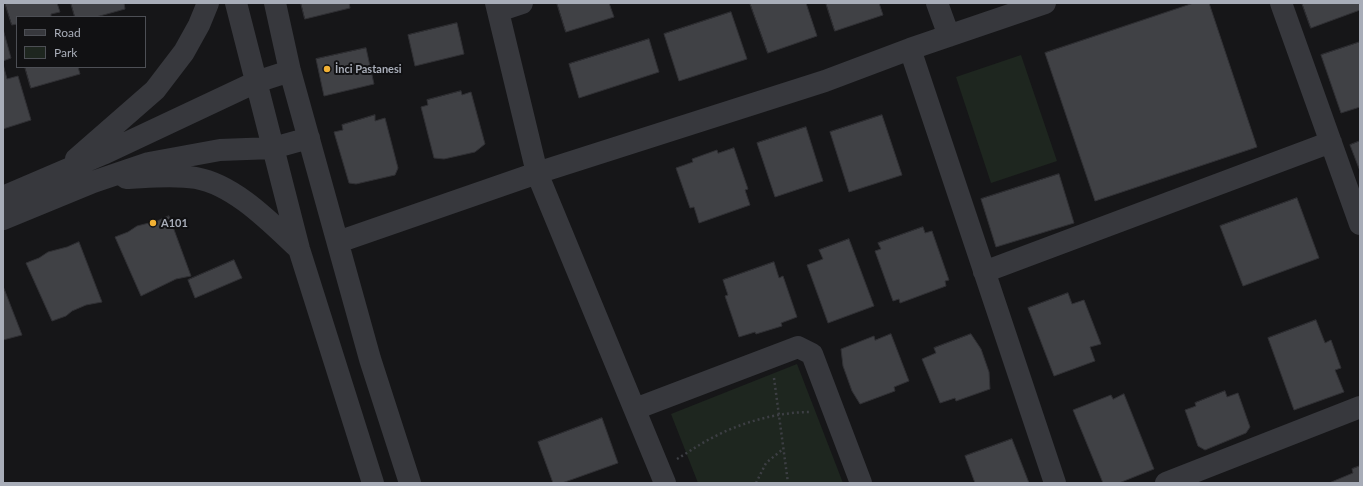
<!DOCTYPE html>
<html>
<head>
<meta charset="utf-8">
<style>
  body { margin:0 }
  #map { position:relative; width:1363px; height:486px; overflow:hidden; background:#161618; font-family:Lato,sans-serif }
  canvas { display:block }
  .frame { position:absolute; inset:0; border:4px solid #a8adb8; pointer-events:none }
  .legend { position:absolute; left:16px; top:16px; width:130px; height:52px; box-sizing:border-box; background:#111113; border:1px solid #4d4f55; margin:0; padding:5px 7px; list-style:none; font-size:12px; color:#a8adb8 }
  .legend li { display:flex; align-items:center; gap:8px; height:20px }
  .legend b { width:20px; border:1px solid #4d4f55 }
</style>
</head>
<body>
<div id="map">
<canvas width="1363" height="486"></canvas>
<div class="frame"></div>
<ul class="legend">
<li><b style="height:5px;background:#37383d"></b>Road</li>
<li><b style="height:11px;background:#1e261f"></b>Park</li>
</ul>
</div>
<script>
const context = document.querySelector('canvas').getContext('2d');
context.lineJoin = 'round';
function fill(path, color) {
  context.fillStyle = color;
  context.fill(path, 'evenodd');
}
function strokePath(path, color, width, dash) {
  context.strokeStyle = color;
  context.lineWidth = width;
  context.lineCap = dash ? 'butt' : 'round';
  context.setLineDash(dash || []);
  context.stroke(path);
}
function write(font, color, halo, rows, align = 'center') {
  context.font = font + ' Lato,sans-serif';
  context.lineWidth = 4;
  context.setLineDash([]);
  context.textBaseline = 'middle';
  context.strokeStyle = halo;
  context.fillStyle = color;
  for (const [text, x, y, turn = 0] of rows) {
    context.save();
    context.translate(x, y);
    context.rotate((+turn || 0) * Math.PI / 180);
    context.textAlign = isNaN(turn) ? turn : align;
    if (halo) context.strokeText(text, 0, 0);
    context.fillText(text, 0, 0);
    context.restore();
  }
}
fill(new Path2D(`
  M1021,55L1057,161L991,183L956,77Z
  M797,364L843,483H698L671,414Z`), '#1e261f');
const building = new Path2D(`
  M5,3H57L60,12L51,14V17H17V24L12,25Z
  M71,3H124L125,9L96,17H75Z
  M301,3H349L350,8L305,19Z
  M557,3H609L614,17L566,32Z
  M750,3H806L817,36L768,53Z
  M826,3H879L883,15L835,31Z
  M1194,3H1209L1257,147L1095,201L1045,53Z
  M1302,3H1360V10L1311,28Z
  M731,12L747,59L679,81L664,34Z
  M457,23L464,54L415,66L408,35Z
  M3,29L11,58L3,61Z
  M649,39L659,72L579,98L569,64Z
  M1360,42V107L1341,113L1321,55Z
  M366,48L374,84L324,96L316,59Z
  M3,64L7,79L18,76L31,120L3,129Z
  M25,67H78L80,74L31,88Z
  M461,91L462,95L471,92L485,144L475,152L444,159L434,158L421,107L428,105L427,100Z
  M375,115V121L385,118L398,168L395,175L356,184L349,183L334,132L343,130L342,125Z
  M882,115L902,175L849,192L830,132Z
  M806,127L823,181L775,197L757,143Z
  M1360,141V171L1350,145Z
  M734,148L748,189L745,190L750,205L699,223L694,207L690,208L676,168L693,162L692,159L717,150L718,153Z
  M1059,174L1074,223L996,247L981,199Z
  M1297,198L1319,258L1243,286L1220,226Z
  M169,216L191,276L176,279L141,296L115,237L128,232L137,226L157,221Z
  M923,227L925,233L932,231L949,280L945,281L946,286L900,303L899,299L893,301L875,251L881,249L878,243Z
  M849,239L874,306L828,323L807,265L823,259L819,250Z
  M79,242L102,302L86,305L72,311L66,316L52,321L26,263L39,258L48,252L67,247Z
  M234,260L242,278L195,298L188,280Z
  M774,262L779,278L783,276L797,317L781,323L782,326L756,334L755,332L739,337L725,296L728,295L723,280Z
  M3,286L22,335L3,340Z
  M1068,293L1072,304L1084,300L1101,344L1090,347L1095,361L1054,376L1028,308Z
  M1316,320L1325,343L1331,340L1341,368L1335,370L1344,392L1294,410L1268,338Z
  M891,334L909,381L894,387L895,391L860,404L852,391L843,366L841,349L874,336L875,340Z
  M971,334L981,349L989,372L990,389L956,401L955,398L940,403L922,359L936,353L934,348Z
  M1225,391L1227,397L1238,393L1250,427L1246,433L1205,450L1198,446L1185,410L1196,406L1195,403Z
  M1124,394L1154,469L1119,483H1103L1073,410L1111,395L1113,399Z
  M602,418L618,463L562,483H553L538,442Z
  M1012,439L1029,483H975L965,456Z
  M1360,466V483H1329L1353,473L1352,469Z`);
fill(building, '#404145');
strokePath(building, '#303034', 1);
strokePath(new Path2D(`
  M774,378L788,483
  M677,459C687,453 697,446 708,440C739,423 776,412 811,412
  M756,483L766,463L783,449`), '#3d3f44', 2.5, [2, 3]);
strokePath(new Path2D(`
  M236,3L299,249L373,483
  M275,3L290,71L370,359L410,483
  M496,3L537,173L665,483
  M937,3L949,36
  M1281,3L1360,224
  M498,11L522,3
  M910,49L1055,483
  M76,159L155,90L184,52L199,25L208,3
  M126,178C149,177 174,174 196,178C235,185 271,223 299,249
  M3,197L103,154L256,82L290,71
  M3,219L93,182L149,163L220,150L273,148L309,138
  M338,242L537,173L825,81L910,49L1045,3
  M984,272L1331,142
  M635,409L798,347L812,354L861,483
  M1166,483L1360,407`), '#37383d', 22);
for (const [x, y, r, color] of [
  [327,69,4,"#f2b134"],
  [153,223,4,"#f2b134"]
]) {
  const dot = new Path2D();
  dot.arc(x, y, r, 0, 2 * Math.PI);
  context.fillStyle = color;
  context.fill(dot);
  strokePath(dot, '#111113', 1.5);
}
write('bold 11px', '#a8adb8', '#111113', [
  ["İnci Pastanesi",335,69],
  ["A101",161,223]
], 'left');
</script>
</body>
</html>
